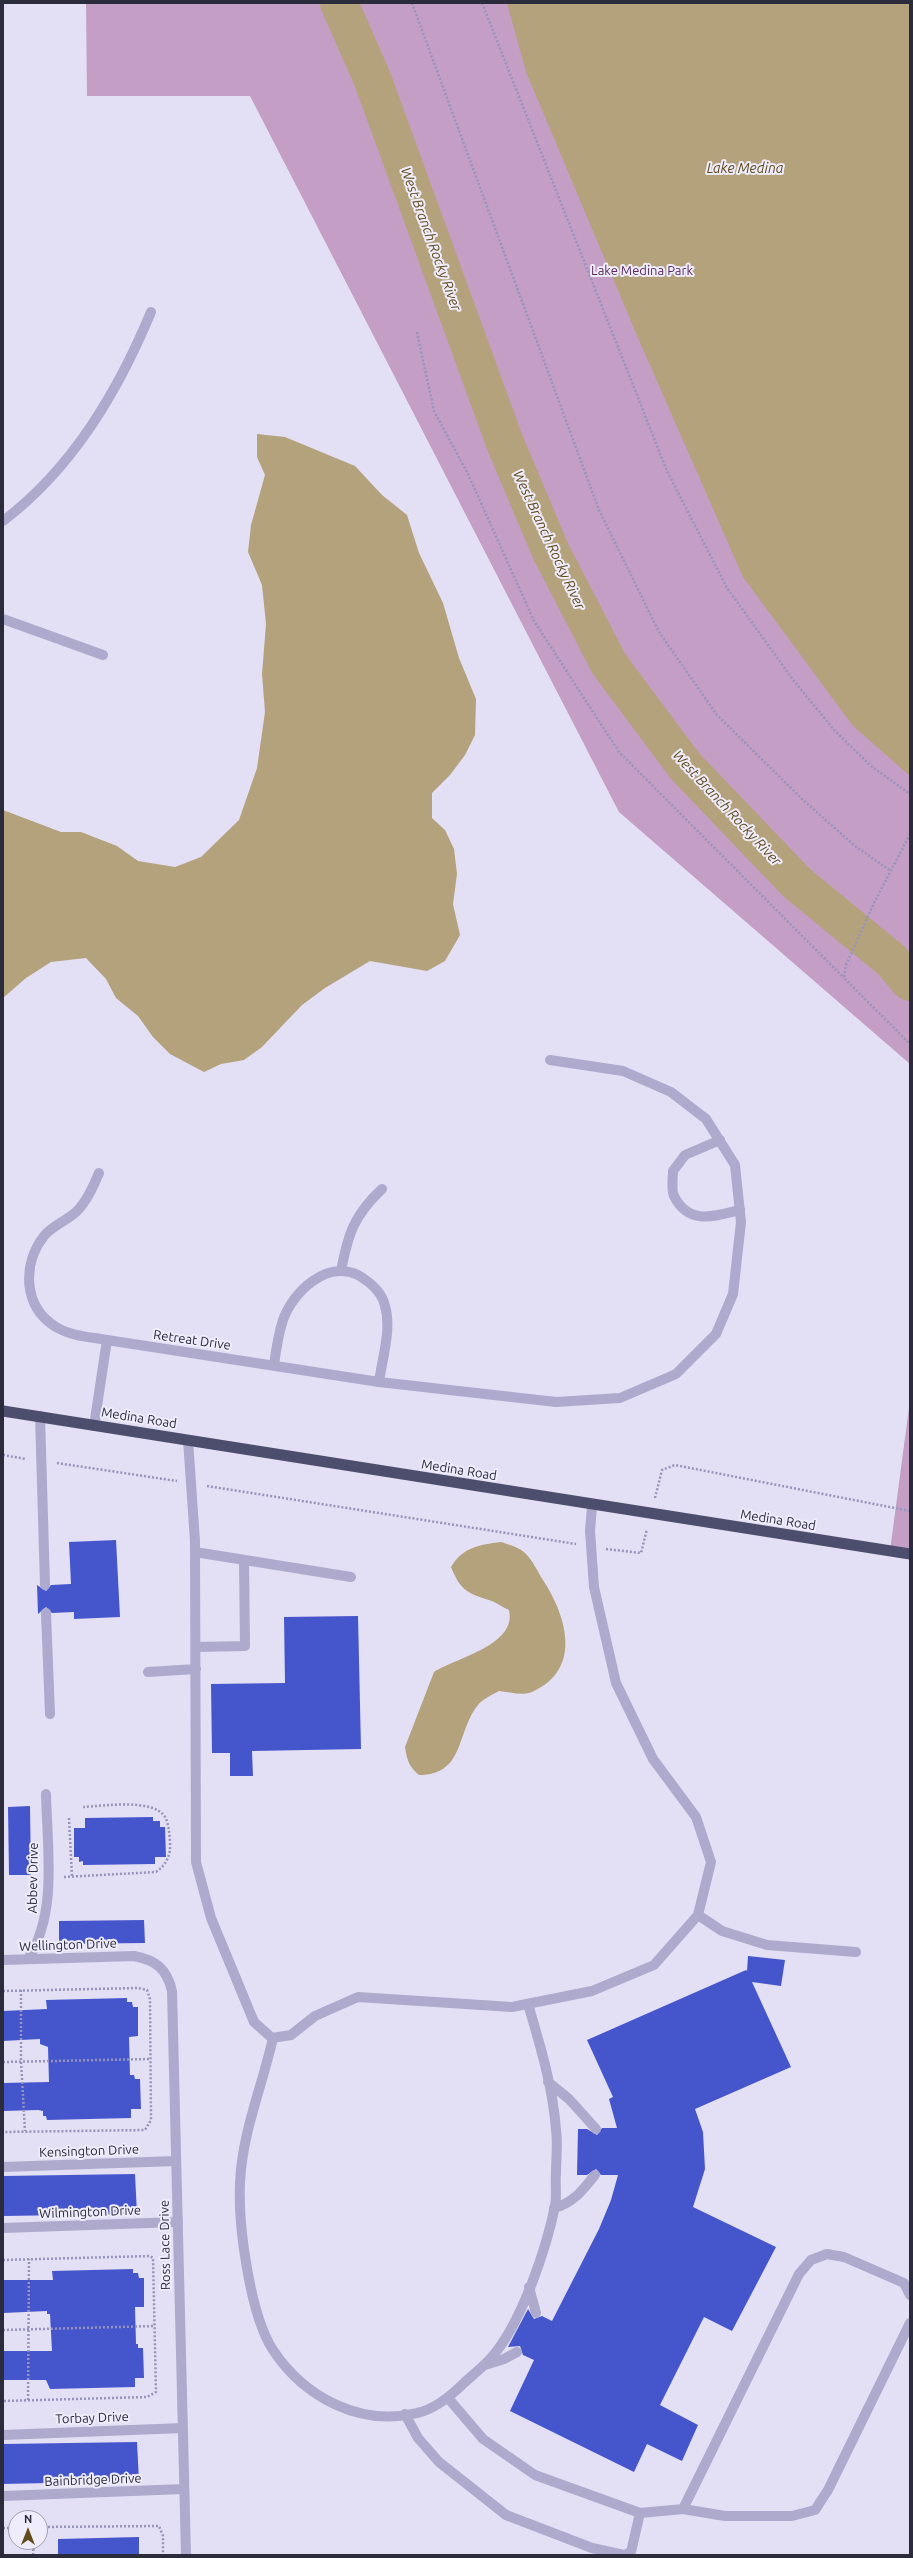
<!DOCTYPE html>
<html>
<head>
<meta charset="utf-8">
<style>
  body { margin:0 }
  #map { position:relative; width:913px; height:2558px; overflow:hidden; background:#e3dff4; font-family:Ubuntu,sans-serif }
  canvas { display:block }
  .frame { position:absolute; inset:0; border:4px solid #2a2b3b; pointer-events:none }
  .north { position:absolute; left:8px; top:2510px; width:40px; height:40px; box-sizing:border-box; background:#efecfb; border:1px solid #a09fae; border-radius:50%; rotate:0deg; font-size:11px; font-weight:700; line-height:16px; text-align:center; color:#2a2b3b }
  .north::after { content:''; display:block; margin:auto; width:14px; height:18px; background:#5f4b1c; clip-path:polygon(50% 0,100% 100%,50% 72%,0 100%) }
</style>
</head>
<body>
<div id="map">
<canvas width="913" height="2558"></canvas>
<div class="frame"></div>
<div class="north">N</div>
</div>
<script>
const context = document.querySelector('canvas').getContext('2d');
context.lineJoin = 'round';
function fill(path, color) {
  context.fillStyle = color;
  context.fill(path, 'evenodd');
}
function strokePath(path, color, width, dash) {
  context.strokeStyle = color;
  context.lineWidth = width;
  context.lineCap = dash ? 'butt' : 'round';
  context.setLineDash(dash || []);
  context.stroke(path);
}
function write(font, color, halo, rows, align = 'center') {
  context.font = font + ' Ubuntu,sans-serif';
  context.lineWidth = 4;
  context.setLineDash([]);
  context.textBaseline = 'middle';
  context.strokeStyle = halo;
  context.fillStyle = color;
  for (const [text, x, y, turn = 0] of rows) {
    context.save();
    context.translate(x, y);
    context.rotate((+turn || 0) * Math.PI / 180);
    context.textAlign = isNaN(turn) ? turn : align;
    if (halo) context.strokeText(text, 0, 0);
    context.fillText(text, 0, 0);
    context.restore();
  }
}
fill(new Path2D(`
  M86,3H910V1064L619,812L250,96H87Z
  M910,1400V1554L890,1551Z`), '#c49ec5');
fill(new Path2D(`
  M507,3H910V776L853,726L743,577L638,338L526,72Z
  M257,434L285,437L355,466L382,495L407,515L419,553L443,603L459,658L476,699L475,735L465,755L450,775L432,793V818L445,830L454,849L457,874L453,904L460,935L445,961L427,971L370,961L325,988L302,1005L262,1047L244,1060L221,1064L204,1072L170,1054L153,1037L138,1016L116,998L106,979L86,958L51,962L26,978L3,998V810L61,832H81L117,846L138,861L175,867L201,857L239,820L257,768L265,712L262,674L266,624L262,585L248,552L251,525L265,475L257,457Z
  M501,1542C510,1545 519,1547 526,1554C532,1560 537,1570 541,1577C566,1614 584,1669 532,1692C523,1696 509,1692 499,1691C492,1695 483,1699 478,1705C456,1732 465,1775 419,1775C409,1767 407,1760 405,1747L434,1672C458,1657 517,1645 509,1610C502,1607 496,1602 489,1600C466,1593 460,1589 451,1567C463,1547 479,1545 501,1542Z`), '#b4a27c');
strokePath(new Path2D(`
  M339,3L372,78L505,443L551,552L609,664L685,766L797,883L891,960L910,982`), '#b4a27c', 38);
fill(new Path2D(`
  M116,1540L120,1617L74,1619V1612L52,1613L46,1607L38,1614L37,1585L46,1591L51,1585L71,1584L69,1542Z
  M358,1616L361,1749L252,1751L253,1776H230V1753H212L211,1684L285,1683L284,1617Z
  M30,1806L31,1875H9L8,1807Z
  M153,1817V1821H160V1827H165L166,1857H155V1864L83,1865V1861L79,1862V1857H74V1828H85V1818Z
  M144,1920L145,1943L59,1944V1921Z
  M748,1956L785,1960L781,1986L752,1982L791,2067L695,2109L703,2132L705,2169L693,2207L776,2247L732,2331L704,2317L660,2405L698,2425L682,2461L647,2444L634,2472L510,2411L534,2360L523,2355L520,2346L508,2347L528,2309L534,2319L542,2316L552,2321L599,2229L611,2200L618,2175H601L596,2169L587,2175H577L578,2129H587L597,2135L602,2128H617L609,2099L613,2097L587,2040L746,1970L747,1971Z
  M127,1998V2002H132L133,2007H138V2036L129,2037L130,2075H134L135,2079H140L141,2109H131V2118L47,2120L46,2116H43V2111L38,2110L3,2111V2083L49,2082L48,2047L40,2044V2039L3,2041V2011L47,2009L46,2000Z
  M135,2174L137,2214L3,2216V2176Z
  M133,2269V2273H138L139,2278H144V2307H135L136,2344H138V2348H143L144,2378H135V2387L50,2389L46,2380H3V2351H52L50,2314H47V2311L3,2313V2280H53L52,2271Z
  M137,2442L139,2481L3,2484V2444Z
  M139,2537V2555H58V2539Z`), '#4556cd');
strokePath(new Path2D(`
  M412,3L599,510L659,632L717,715L802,799L855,846L891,871
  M482,3L667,471L727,588L794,681L835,731L871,766L910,794
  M417,332L434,411L468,474L534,621L619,752L844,978
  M910,834L873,905L846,965L844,978L910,1044
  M3,1455L26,1459
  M57,1463L177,1481
  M207,1486L576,1544
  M655,1498L662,1470L675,1465L910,1511
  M606,1549L641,1553L647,1529
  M69,1818L72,1877
  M64,1877L156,1872C167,1864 171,1855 170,1841C169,1833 169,1824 165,1817C154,1798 103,1806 83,1807
  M21,1990V2061L25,2131
  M3,1991L138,1988L147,1990L150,1999L151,2120L145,2130L3,2132
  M3,2062L150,2059
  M3,2260L150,2256L153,2258L156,2392L147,2397L3,2401
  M3,2330L155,2326
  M28,2400L29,2259
  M40,2527L159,2526L163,2536V2555
  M3,2528H16
  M33,2555L34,2542`), '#9694ba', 2.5, [2, 2]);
strokePath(new Path2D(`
  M720,1140L685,1155L673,1171C673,1178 671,1190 674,1196C689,1226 715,1216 740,1210
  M40,1416L45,1585
  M188,1440L195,1541L196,1862L211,1918L254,2022L272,2038L291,2035L315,2016L358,1997L512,2007L592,1991L654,1965L698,1915L711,1862L696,1817L653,1759L616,1683L594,1587L590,1531L592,1506
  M195,1552L351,1577
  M46,1613L50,1714
  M196,1647L245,1646L244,1560
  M148,1672L196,1669
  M698,1915L722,1931L767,1945L856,1952
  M273,2038C262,2087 242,2133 240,2183C238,2225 250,2315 273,2350C304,2397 360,2427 417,2413C436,2409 452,2395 465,2382C475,2373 488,2363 496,2352C523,2317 546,2250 555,2206C557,2196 555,2184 556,2173C556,2159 558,2144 556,2130C553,2087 540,2045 528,2004
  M548,2082L569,2099L596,2129
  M554,2208C573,2203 583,2190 595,2175
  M529,2287L536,2313
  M485,2365L504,2359L517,2352
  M448,2398L483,2439L535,2475L640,2513
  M405,2414L418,2438L439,2462L506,2515L592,2548L624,2555L631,2552L640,2513L683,2509L725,2516H792L815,2510L828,2490L910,2323
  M683,2509L799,2274L811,2260L827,2254L844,2257L904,2283L910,2295`), '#adaace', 10);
strokePath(new Path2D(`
  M3,521C73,468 118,391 151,312
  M3,619L103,655
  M99,1173C93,1187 87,1201 76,1212C66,1221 52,1226 44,1236C22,1264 23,1307 56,1327C71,1336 90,1337 107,1340L379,1382L556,1402L620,1398L676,1374L716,1334L733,1294L741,1222L735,1165L706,1119L671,1092L623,1071L550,1060
  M341,1271C348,1234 354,1215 382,1189
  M274,1365C276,1350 278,1335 283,1320C293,1292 326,1260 358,1275C370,1282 382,1292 385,1306C392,1329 382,1359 379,1382
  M94,1426L107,1340
  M28,1959C58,1913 47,1847 46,1794
  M3,1960L134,1956C156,1960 167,1969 172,1991L186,2555
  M3,2167L176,2161
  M3,2228L178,2222
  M3,2435L183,2428
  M3,2496L184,2489`), '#adaace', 10);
strokePath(new Path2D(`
  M3,1411L910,1554`), '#4d4e6d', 11);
write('13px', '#5b2c5b', '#efecfb', [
  ["Lake Medina Park",642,271]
]);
write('13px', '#2a2b3b', '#efecfb', [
  ["Retreat Drive",192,1340,8],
  ["Medina Road",139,1418,9],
  ["Medina Road",459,1470,9],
  ["Medina Road",778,1520,9],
  ["Abbev Drive",33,1878,-89],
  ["Wellington Drive",68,1945,-2],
  ["Kensington Drive",89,2151,-2],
  ["Wilmington Drive",90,2212,-2],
  ["Ross Lace Drive",165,2245,-91],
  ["Torbay Drive",92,2418,-2],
  ["Bainbridge Drive",93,2480,-2]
]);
write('italic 14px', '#5f4b1c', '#efecfb', [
  ["Lake Medina",745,168],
  ["West Branch Rocky River",431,239,70],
  ["West Branch Rocky River",549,540,65],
  ["West Branch Rocky River",727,808,47]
]);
</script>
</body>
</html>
